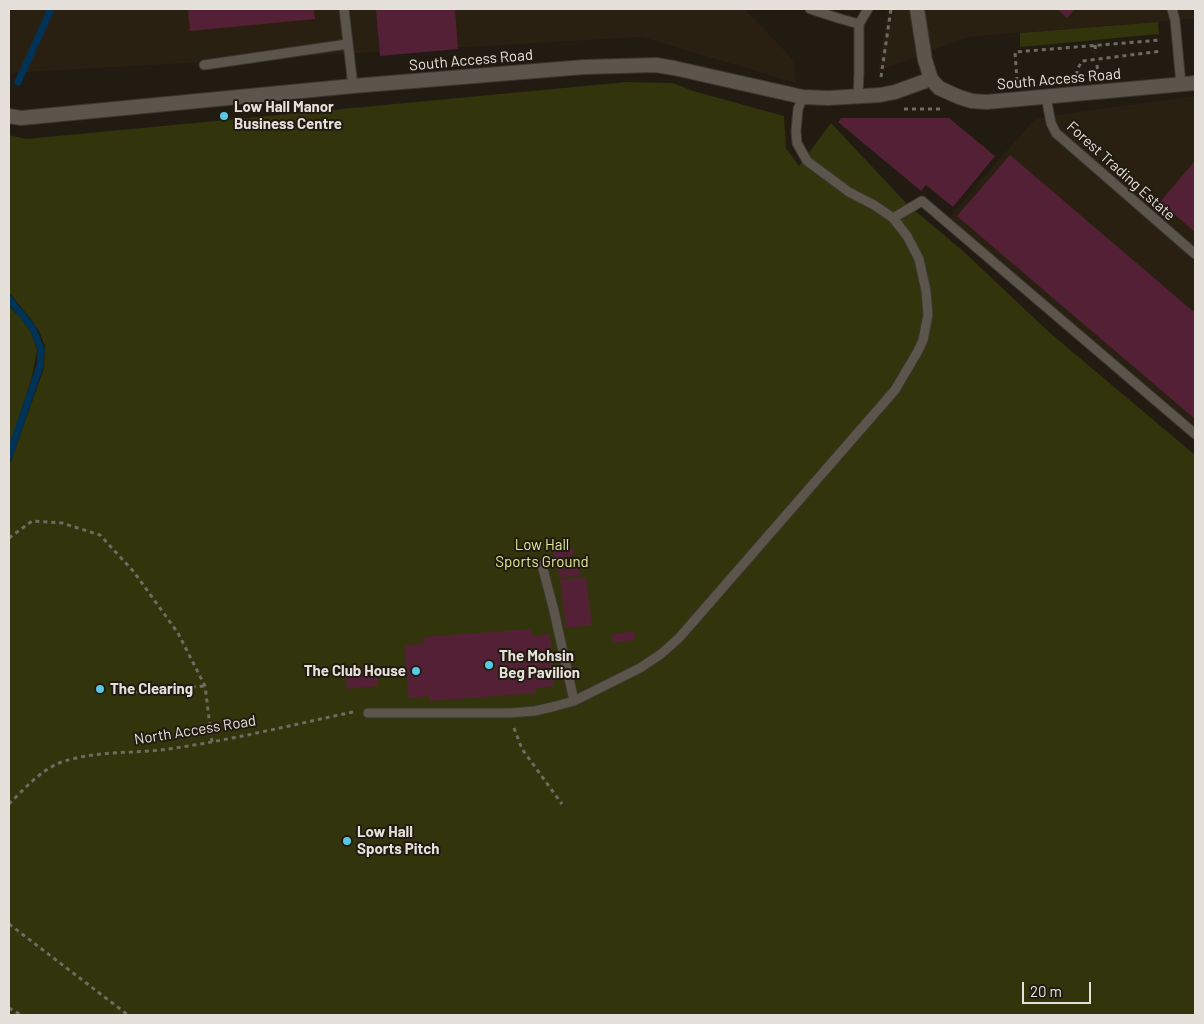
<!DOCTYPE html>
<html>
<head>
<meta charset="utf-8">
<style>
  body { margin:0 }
  #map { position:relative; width:1204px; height:1024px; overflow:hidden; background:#211b12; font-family:Barlow,sans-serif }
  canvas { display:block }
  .frame { position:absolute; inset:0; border:10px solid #e5e0da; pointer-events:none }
  .scale { position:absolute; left:1022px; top:982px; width:69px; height:22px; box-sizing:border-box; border:2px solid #e5e0da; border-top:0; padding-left:6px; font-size:15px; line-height:18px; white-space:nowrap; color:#e5e0da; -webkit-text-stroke:4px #211b12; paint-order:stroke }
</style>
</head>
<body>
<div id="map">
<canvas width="1204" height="1024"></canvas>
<div class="frame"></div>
<div class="scale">20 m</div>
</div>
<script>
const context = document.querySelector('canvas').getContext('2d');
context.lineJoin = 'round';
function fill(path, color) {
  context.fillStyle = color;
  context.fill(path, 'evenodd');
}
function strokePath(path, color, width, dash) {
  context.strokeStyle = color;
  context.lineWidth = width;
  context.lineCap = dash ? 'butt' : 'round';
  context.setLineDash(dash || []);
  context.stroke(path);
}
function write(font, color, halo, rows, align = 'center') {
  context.font = font + ' Barlow,sans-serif';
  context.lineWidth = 4;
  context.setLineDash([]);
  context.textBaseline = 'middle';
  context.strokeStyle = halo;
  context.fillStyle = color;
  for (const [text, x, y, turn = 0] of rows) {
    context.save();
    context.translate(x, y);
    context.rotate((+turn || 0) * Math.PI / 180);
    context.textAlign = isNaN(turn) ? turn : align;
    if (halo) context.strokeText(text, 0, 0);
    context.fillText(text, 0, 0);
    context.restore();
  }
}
fill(new Path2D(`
  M9,9H744L785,51L793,61L796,83L642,37L9,73Z
  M888,9H1195V18L1178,20L968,37L878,71Z
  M1195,96V434L946,222L978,183L1036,118Z`), '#2a2012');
fill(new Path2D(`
  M1158,22L1159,34L1020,47V33Z
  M627,82L673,83L693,91L784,116L786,148L799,166L831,123L907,204L962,250L1050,333L1195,455V1015H9V467L44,368L45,346L39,331L33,322L9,292V135L26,139Z
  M9,306L22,320L30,331L34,339L37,351L31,380L9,447Z`), '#32350c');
strokePath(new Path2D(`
  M18,82L51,9
  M9,299L32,327L41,349L40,366L9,456`), '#013357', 7);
fill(new Path2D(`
  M188,9H314L315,19L190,31Z
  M376,9H455L458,49L380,56Z
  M1057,9H1075L1067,18Z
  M841,118H949L995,156L953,207L926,185L921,191L838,122Z
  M1010,155L1195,313V419L957,216Z
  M1195,161V232L1160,202Z
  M573,548L574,555L554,559L553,551Z
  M578,561L580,575L559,578L557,563Z
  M586,577L592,625L566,628L560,580Z
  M531,629L532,636L550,634L554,686L536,688V693L429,701V696L408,698L405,645L424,644V637Z
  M634,631L635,640L613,643L612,634Z
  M376,667L378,686L347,689L345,670Z`), '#542036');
const service = new Path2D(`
  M344,9L353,86
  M810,9L841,19L859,24
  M1172,9L1175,20L1181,84
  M204,65L348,44
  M858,97L859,72V24L868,9
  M1046,97L1051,123L1056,133L1195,254
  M893,218L922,201L1195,434
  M542,565L554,611L574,701
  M368,713H510L535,711L556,706L574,701L640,668L661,654L679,638L895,390L918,351L923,340L928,315L926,291L919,259L907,236L893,218L874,205L849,192L807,161L797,143L796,131L798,109L803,97`);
const minor = new Path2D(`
  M917,9L925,60L931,79L939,88L959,97L972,101L987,102L1195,83
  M9,116L21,118L353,86L584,67L656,65L674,68L803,97L828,98L880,95L895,92L931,79`);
strokePath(service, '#3a3631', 11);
strokePath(minor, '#3a3631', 16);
strokePath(new Path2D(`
  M1095,45L1096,53
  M1097,65L1098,74
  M1077,75V70L1082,61L1162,51
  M881,77L891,9
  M1017,81L1015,52L1161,40
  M904,109H940
  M9,538L32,521L62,523L100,535L134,572L178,633L205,686L212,742
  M112,694L205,686
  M514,728L522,749L562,804
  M9,804C23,790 40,771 59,763C94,750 133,754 169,749C231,740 292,725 353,712
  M9,924L128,1015
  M9,1008L21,1015`), '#6f6a62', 3, [4, 4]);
strokePath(service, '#5c554b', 9);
strokePath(minor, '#5c554b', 14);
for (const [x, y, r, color] of [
  [224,116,5,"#59c8e4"],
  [489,665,5,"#59c8e4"],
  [416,671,5,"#59c8e4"],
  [100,689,5,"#59c8e4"],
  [347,841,5,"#59c8e4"]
]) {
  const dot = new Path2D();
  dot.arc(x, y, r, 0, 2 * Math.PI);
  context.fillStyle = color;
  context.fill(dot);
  strokePath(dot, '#211b12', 2);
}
write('15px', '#e5e0da', '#211b12', [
  ["South Access Road",471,60,-5],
  ["South Access Road",1059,79,-5],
  ["Forest Trading Estate",1121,171,42],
  ["North Access Road",195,730,-9]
]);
write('bold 15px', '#e5e0da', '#211b12', [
  ["Low Hall Manor",234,107],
  ["Business Centre",234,124],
  ["The Mohsin",499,656],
  ["Beg Pavilion",499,673],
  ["The Club House",406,671,"right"],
  ["The Clearing",110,689],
  ["Low Hall",357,832],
  ["Sports Pitch",357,849]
], 'left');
write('15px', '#e0e991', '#211b12', [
  ["Low Hall",542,545],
  ["Sports Ground",542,562]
]);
</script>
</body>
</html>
